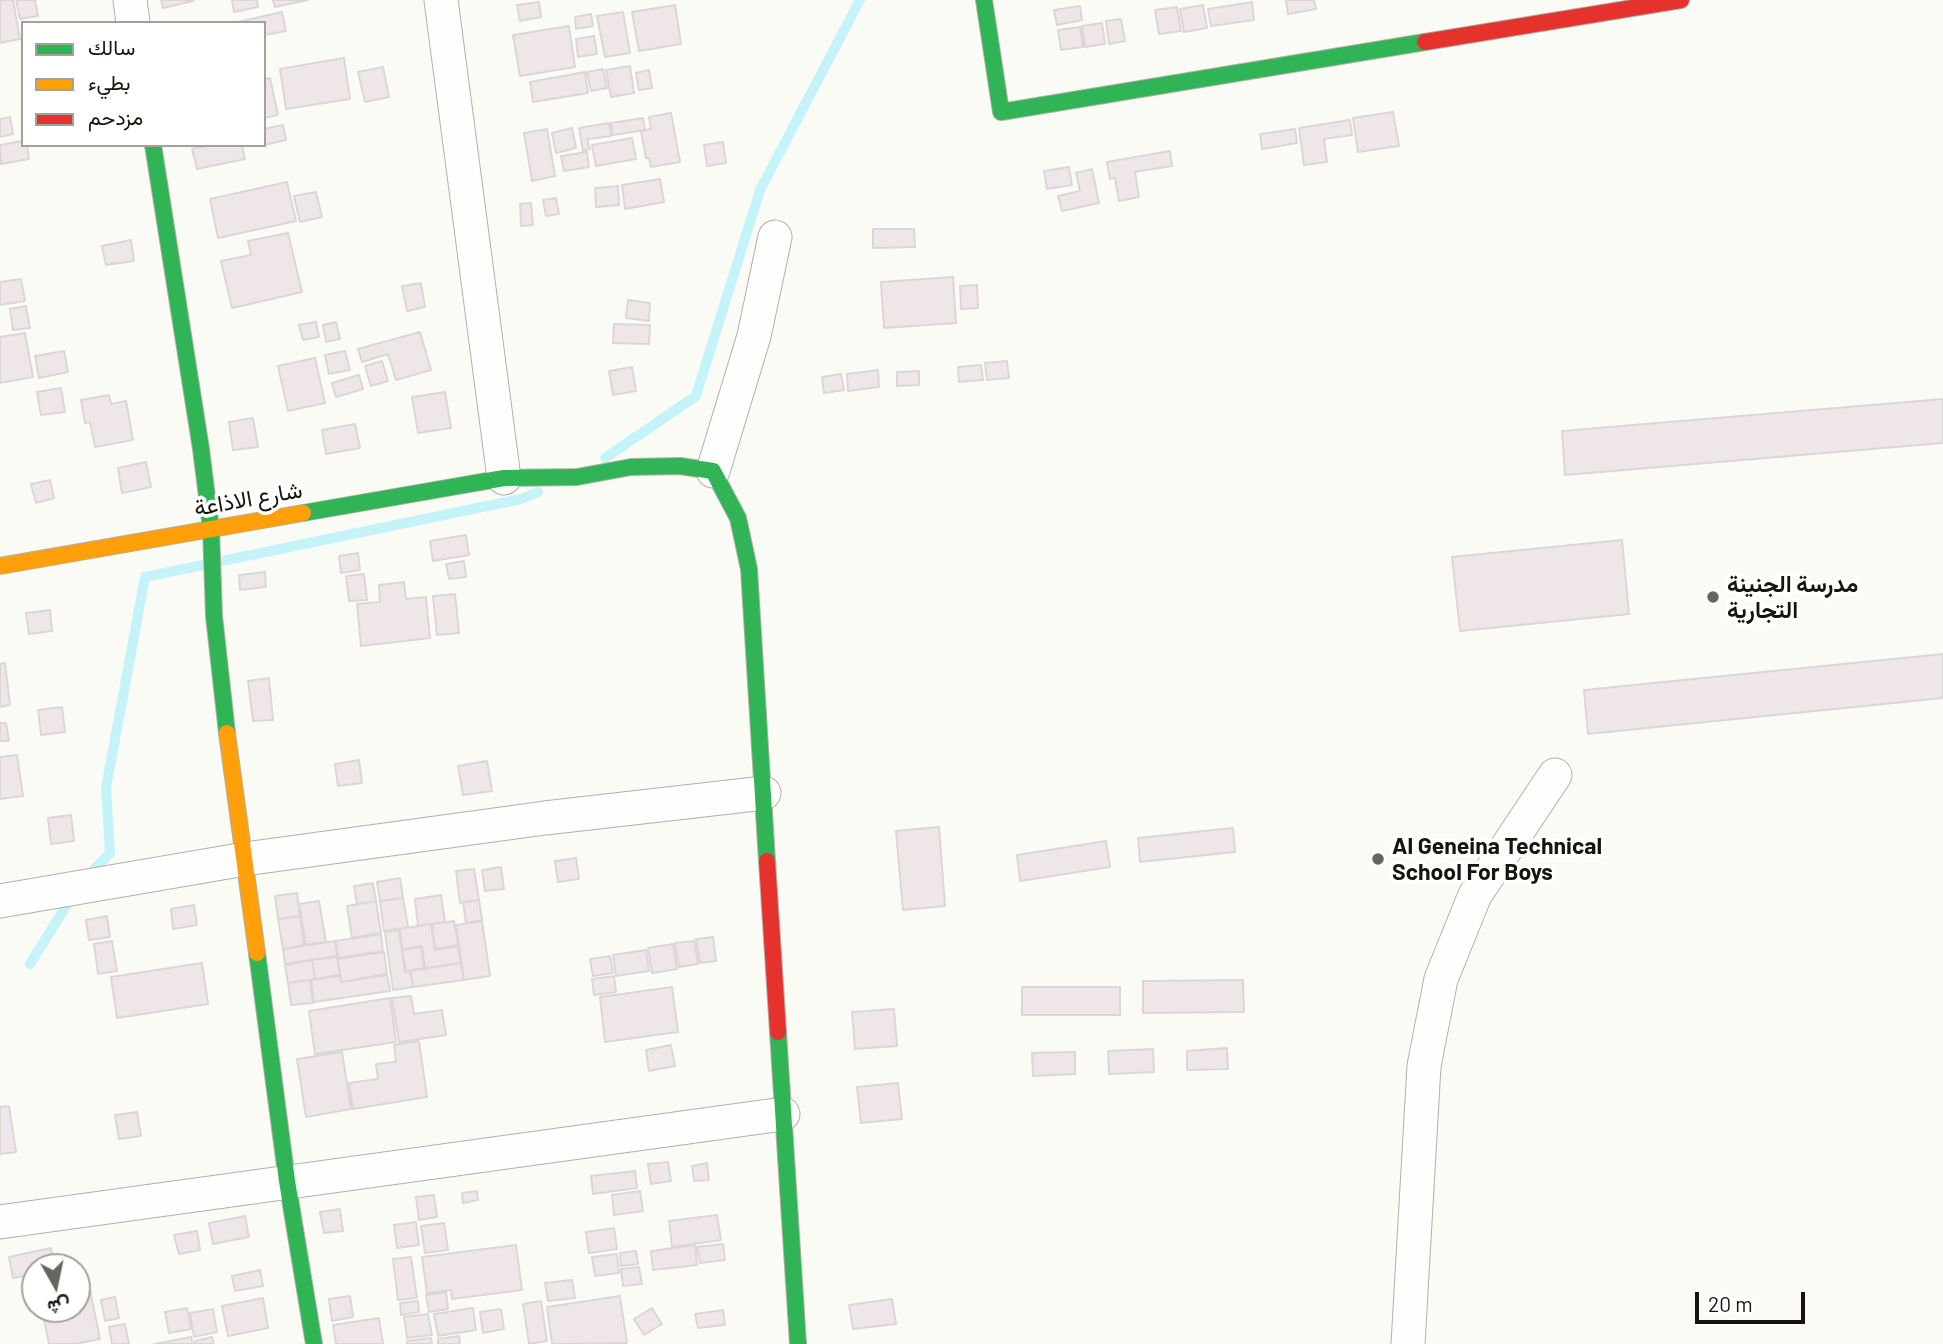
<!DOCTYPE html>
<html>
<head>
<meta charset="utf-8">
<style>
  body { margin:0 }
  #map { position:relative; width:1943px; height:1344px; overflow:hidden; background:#fbfbf6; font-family:Barlow,Vazirmatn,sans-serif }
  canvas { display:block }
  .legend { position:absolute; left:21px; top:21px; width:245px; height:126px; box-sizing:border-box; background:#fff; border:2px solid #a2a19e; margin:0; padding:9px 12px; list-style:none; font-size:21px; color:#16140c }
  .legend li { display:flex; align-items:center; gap:14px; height:35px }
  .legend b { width:35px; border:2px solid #a2a19e }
  .north { position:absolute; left:21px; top:1253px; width:70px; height:70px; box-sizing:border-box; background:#fff; border:2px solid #a2a19e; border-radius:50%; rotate:171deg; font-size:19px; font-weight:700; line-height:28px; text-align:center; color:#16140c }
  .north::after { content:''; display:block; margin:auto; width:24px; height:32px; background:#66655e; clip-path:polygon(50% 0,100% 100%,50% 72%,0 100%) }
  .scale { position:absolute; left:1695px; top:1292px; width:110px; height:32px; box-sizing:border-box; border:4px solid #16140c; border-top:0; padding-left:9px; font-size:21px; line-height:24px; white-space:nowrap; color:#16140c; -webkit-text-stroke:5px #fff; paint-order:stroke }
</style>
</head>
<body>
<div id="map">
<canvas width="1943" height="1344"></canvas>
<ul class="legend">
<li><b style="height:9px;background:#30b455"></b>سالك</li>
<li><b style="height:9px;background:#ff9f0a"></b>بطيء</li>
<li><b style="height:9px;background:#e5322d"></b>مزدحم</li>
</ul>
<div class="north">ش</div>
<div class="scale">20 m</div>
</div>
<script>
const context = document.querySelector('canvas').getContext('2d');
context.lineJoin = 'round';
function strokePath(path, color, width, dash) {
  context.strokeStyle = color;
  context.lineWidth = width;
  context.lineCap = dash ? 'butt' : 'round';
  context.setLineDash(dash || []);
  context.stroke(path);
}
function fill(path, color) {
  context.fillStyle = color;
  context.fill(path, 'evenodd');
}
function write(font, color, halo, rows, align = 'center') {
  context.font = font + ' Barlow,Vazirmatn,sans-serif';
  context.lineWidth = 7;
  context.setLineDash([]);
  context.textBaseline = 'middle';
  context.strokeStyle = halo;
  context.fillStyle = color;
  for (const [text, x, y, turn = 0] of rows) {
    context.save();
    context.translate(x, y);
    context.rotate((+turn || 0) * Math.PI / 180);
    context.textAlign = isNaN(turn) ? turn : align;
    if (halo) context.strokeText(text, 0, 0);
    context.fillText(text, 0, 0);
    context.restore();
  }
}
strokePath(new Path2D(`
  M605,458L696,396L760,190L860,0
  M87,877L110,853L106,788L145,577L521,499L538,492
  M30,964L73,895`), '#c4f3f9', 10);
const building = new Path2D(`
  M0,0H13L20,39L0,43Z
  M16,0H35L38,16L20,19Z
  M161,0H193V1L163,8Z
  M232,0H257L258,7L234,12Z
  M273,0H308L275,7Z
  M1286,0H1314L1316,9L1288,14Z
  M539,2L541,17L520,21L517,5Z
  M1252,2L1254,20L1211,26L1208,9Z
  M675,5L681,44L639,51L632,12Z
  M1203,5L1207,28L1184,32L1180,9Z
  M1080,6L1082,20L1057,25L1054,10Z
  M1177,7L1181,31L1159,34L1155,10Z
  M282,12L286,31L264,35V23H233Z
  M623,12L630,53L605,57L597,16Z
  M591,14L593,26L576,29L575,17Z
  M1121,19L1125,41L1109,44L1106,21Z
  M1102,23L1105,44L1085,47L1082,26Z
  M569,26L575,67L520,76L513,35Z
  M1080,27L1083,47L1061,50L1058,30Z
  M594,36L597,54L578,57L576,39Z
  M344,58L350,99L286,109L280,69Z
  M630,66L634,93L611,97L606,70Z
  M383,67L389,97L365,102L358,72Z
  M603,69L607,88L591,91L587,72Z
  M649,70L652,88L639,90L636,73Z
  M585,72L588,93L533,102L530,82Z
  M270,78L278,115L264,118V79Z
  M1393,112L1399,146L1358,152L1353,118Z
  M671,113L680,162L651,167L649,158H646L641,131L651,129L649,117Z
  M10,117L13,134L0,137V119Z
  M643,118L645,130L613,135L611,123Z
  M1350,120L1352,135L1324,139L1327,162L1304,165L1299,128Z
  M609,123L611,136L587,139L590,149L583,151L579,128Z
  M283,125L286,140L264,145V129Z
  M572,128L576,148L556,153L552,133Z
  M547,129L555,176L532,181L524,133Z
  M1295,129L1297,143L1262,149L1260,134Z
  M632,138L636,159L596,166L592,145Z
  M23,141V145H27L29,159L1,164L0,145Z
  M723,142L726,163L707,166L704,145Z
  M210,145H242L245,159L197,169L192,149Z
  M1170,151L1172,166L1135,172L1139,197L1119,201L1115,178L1110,179L1107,162Z
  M587,152L589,167L564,171L561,156Z
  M1069,167L1072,185L1047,189L1044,171Z
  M1092,169L1099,203L1062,211L1058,196L1080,191L1076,173Z
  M660,179L664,202L625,209L622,185Z
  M287,182L296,221L218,238L210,199Z
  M618,186L619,205L596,207L595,188Z
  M316,192L322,217L300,222L294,196Z
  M556,198L559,214L546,216L543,200Z
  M531,203L533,225L521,226L520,204Z
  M873,229H914L915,247L873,248Z
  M288,233L302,292L232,308L221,261L251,255L248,241Z
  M131,240L134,261L106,265L102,246Z
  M953,277L956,323L884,328L881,282Z
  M21,279L25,301L0,305V282Z
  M421,283L425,307L407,311L402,286Z
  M977,285L978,308L961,309L960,286Z
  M628,300L650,303L649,321L626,318Z
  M26,306L30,328L13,330L10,309Z
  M316,322L319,337L303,340L299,325Z
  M336,322L340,339L326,342L323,325Z
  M614,324L650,325L649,344L613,343Z
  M420,332L431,370L396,380L388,354L362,362L358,349Z
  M25,333L33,377L0,383V337Z
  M64,351L68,372L39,378L35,356Z
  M345,351L350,370L329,374L325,355Z
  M315,358L325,403L288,411L278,366Z
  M382,361L388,381L371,386L365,366Z
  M1007,361L1009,378L987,380L985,363Z
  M981,365L983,380L959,382L958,367Z
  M632,367L636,391L613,395L609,371Z
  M878,370L879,387L848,391L847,374Z
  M919,371V385L897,386V372Z
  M841,374L844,390L824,393L822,377Z
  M359,375L363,389L336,397L332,383Z
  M61,388L65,412L41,415L37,392Z
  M445,392L451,428L418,433L412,397Z
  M109,395L111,404L126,401L133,440L95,447L90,422L85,423L81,400Z
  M1943,399V443L1565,475L1562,431Z
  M253,418L258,447L233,450L229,422Z
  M355,424L360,448L326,454L322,430Z
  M146,462L151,487L122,493L118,468Z
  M50,480L54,498L36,503L31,484Z
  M466,535L469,555L433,561L430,541Z
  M1622,540L1629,614L1460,631L1452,557Z
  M358,553L360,570L341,573L339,556Z
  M464,561L466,577L449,579L446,564Z
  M265,572L266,587L240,590L239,575Z
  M364,574L367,600L349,601L346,576Z
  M404,582L406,599L426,597L430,638L361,646L357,604L380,602L379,585Z
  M455,594L459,633L437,635L433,596Z
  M50,610L52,631L29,634L26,613Z
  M1943,654V698L1588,734L1584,690Z
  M5,663L10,705L0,707V664Z
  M269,678L273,720L253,721L248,681Z
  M62,707L65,732L41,735L38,710Z
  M0,723H6L9,741H0Z
  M17,755L23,796L0,799V757Z
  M359,760L362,783L338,786L335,764Z
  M487,761L492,791L463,795L458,766Z
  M71,815L74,841L51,844L48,818Z
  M939,827L945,906L903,910L896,831Z
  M1233,828L1235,852L1140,862L1138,838Z
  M1106,841L1110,867L1020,881L1017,855Z
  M576,858L579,879L558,882L555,861Z
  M501,867L504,889L485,891L482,870Z
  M474,869L479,900L460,903L456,871Z
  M400,878L403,898L380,901L377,882Z
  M373,883L376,901L357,904L354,886Z
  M297,893L300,916L278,919L275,896Z
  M441,895L445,922L418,926L415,899Z
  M403,898L408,927L384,931L380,901Z
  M479,900L482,920L466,923L463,902Z
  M319,901L326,942L306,945L299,904Z
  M376,901L381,933L352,938L347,906Z
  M194,905L197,925L173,929L171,909Z
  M107,916L110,937L89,940L86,920Z
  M300,916L304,945L283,949L278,919Z
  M454,921L458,945L435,949L432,924Z
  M482,921L490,976L464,980L456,925Z
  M431,924L435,950L458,946L461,963L425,968L422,946L402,949L400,929Z
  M399,930L405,972L410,971L413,987L393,990L385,932Z
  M381,934L383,951L338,958L336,941Z
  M713,937L716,961L700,963L696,939Z
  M112,941L117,971L98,974L94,944Z
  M335,941L337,956L285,964L283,949Z
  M694,941L698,964L679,967L675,943Z
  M673,944L677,969L652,973L648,948Z
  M421,947L424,968L406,971L402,950Z
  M646,950L649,971L616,976L613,955Z
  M384,952L387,974L341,982L338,959Z
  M610,956L613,973L593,976L590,959Z
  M337,957L340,975L315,979L312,960Z
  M312,960L315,979L288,983L285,965Z
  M202,963L208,1004L117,1018L111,977Z
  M461,963L464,980L413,987L411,971Z
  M387,975L390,991L314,1002L311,980L340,976L341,982Z
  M614,976L616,992L594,995L592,979Z
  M310,980L313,1003L291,1005L288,983Z
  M1243,980L1244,1012L1143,1013V981Z
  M672,987L678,1032L605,1042L600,997Z
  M1022,987H1120V1015H1022Z
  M411,996L414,1014L442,1010L446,1035L399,1042L392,998Z
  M390,998L396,1042L315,1054L309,1011Z
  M894,1009L897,1046L855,1049L852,1012Z
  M419,1041L427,1097L353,1109L349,1083L378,1079L376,1064L396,1062L394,1045Z
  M671,1045L675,1066L649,1071L646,1050Z
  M1227,1048L1228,1069L1187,1070V1051Z
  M1153,1049L1154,1072L1109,1074L1108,1051Z
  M342,1052L351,1109L306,1117L297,1059Z
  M1075,1052V1074L1033,1076L1032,1053Z
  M898,1083L902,1119L861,1123L857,1087Z
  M9,1106L16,1152L0,1154V1107Z
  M137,1112L141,1136L119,1139L115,1115Z
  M668,1162L671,1181L651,1184L648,1164Z
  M707,1163L709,1180L694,1181L692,1166Z
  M635,1171L637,1188L593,1194L591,1176Z
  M477,1191L478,1200L463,1203L462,1193Z
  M640,1191L643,1211L614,1215L612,1195Z
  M434,1195L437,1217L419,1220L416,1197Z
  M340,1209L343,1231L324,1233L320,1212Z
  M717,1215L721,1240L672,1247L669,1221Z
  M245,1216L249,1237L213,1244L209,1223Z
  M416,1222L419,1245L397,1248L394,1225Z
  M444,1223L448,1250L425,1253L421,1226Z
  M614,1228L617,1249L589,1253L586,1232Z
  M197,1231L200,1250L179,1254L174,1235Z
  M723,1244L725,1260L700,1263L697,1247Z
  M516,1245L522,1290L452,1299L451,1290L427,1293L422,1257Z
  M695,1245L697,1265L653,1270L651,1251Z
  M51,1248L54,1267H35V1274L13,1278L9,1257Z
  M636,1251L638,1264L621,1266L620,1253Z
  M617,1254L619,1273L595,1276L592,1257Z
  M411,1257L417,1298L398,1300L393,1259Z
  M639,1267L642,1284L623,1286L621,1269Z
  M260,1270L263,1286L235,1291L232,1276Z
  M572,1280L575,1298L548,1301L545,1283Z
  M90,1290L100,1339L75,1344H49L42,1309H77V1292Z
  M446,1292L448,1309L429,1312L426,1295Z
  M350,1296L353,1317L332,1321L329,1299Z
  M620,1296L627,1343L552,1344L547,1307Z
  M115,1297L119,1318L105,1321L101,1300Z
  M263,1298L268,1328L228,1336L222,1306Z
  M892,1299L896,1324L853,1329L849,1305Z
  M418,1301L419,1312L401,1315L400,1303Z
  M541,1301L547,1341L529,1344L523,1304Z
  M187,1308L191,1329L169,1333L165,1312Z
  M473,1308L476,1330L438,1336L434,1314Z
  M652,1308L662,1324L644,1335L634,1319Z
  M213,1309L217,1332L194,1337L190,1313Z
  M501,1309L504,1329L483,1333L480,1312Z
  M723,1310L725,1325L698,1328L695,1314Z
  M428,1314L432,1335L407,1338L404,1317Z
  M379,1318L383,1344H336L333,1325Z
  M125,1324L129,1344H112L109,1327Z
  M459,1336L460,1344H438V1339Z
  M191,1337L193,1344H154Z
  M212,1337L214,1344H195V1341Z
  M431,1338L432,1344H407V1341Z`);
fill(building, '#efe6e9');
strokePath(building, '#dbd7d7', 2);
const street = new Path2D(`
  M130,0L133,23
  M441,0L504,478
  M713,471L754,336L775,237
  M0,901L245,859L545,818L764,793
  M0,1222L783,1114
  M1408,1344L1424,1066L1441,979L1475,895L1555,775`);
const fast = new Path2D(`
  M984,0L1001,112L1425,42
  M153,145L201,449L211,529L214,616L227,733
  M303,513L504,478L577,477L631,467L680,466L713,471L738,518L749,569L767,861
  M257,953L287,1181L314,1344
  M778,1032L798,1344`);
const slow = new Path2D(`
  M0,566L303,513
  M227,733L257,953`);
const jam = new Path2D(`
  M1425,42L1681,0
  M767,861L778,1032`);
strokePath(street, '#b1b0aa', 35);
strokePath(fast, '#b1b0aa', 18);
strokePath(slow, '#b1b0aa', 18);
strokePath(jam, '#b1b0aa', 18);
strokePath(street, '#fefefe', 33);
strokePath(fast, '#30b455', 16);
strokePath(slow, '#ff9f0a', 16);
strokePath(jam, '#e5322d', 16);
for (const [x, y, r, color] of [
  [1713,597,7,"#66655e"],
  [1378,859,7,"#66655e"]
]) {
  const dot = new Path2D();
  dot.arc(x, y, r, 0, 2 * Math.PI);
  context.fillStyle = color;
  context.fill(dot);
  strokePath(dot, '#fff', 2.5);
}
write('23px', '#16140c', '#fff', [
  ["شارع الاذاعة",248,499,-10]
]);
write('bold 23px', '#16140c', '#fff', [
  ["مدرسة الجنينة",1727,584],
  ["التجارية",1727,610],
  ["Al Geneina Technical",1392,846],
  ["School For Boys",1392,872]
], 'left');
</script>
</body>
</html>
